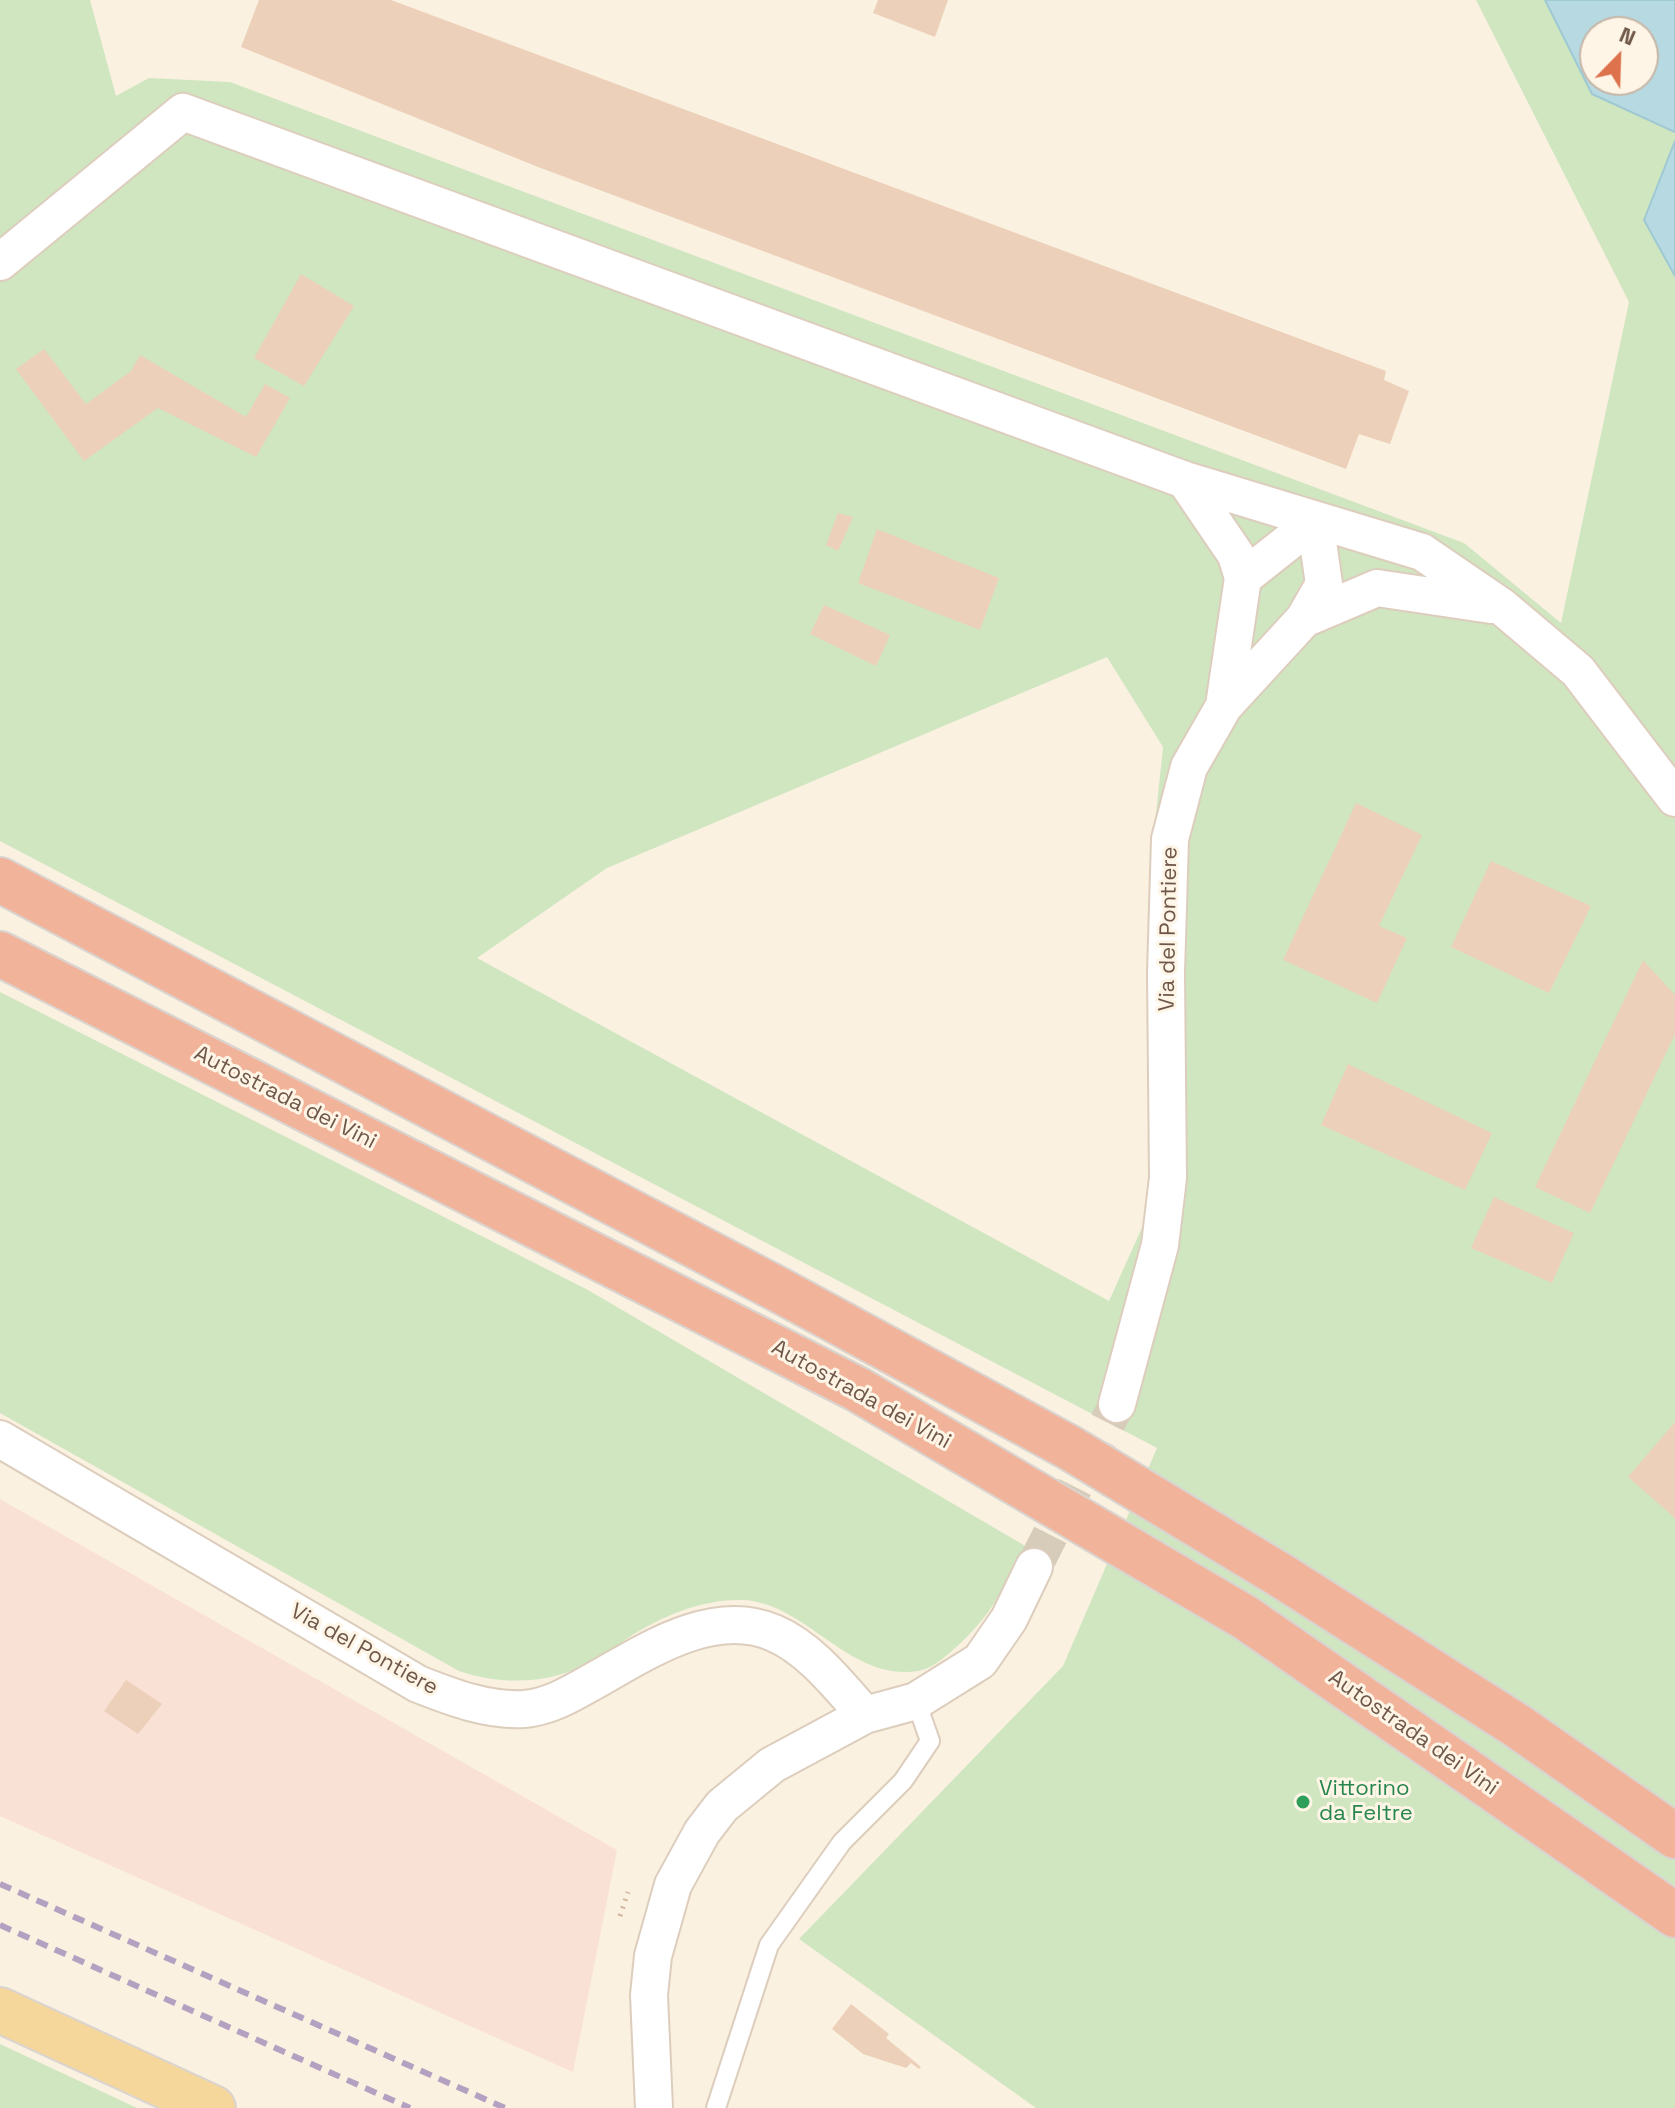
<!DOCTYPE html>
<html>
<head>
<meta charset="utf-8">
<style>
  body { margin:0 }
  #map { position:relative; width:1675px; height:2108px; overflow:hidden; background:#faf1e0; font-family:"Space Grotesk",sans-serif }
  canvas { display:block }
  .north { position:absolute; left:1579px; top:16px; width:80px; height:80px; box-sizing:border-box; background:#fef5e6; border:2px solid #c5b6a8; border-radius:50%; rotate:23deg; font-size:22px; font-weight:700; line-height:32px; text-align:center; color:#6f584a }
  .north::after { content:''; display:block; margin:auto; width:28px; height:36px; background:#dd724d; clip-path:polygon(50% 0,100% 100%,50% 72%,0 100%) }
</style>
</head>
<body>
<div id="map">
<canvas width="1675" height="2108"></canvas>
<div class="north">N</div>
</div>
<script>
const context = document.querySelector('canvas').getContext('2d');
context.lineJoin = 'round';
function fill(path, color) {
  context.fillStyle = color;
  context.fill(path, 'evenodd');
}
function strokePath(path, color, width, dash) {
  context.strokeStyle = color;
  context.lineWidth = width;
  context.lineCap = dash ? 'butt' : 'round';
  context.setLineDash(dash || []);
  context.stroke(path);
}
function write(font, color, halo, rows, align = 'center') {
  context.font = font + ' "Space Grotesk",sans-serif';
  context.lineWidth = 6;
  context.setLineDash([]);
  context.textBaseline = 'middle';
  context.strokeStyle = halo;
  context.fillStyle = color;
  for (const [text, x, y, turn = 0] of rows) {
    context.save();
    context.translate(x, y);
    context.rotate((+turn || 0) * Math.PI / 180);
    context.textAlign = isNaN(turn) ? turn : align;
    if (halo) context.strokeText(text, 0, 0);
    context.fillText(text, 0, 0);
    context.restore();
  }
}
fill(new Path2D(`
  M0,1499L617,1850L573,2072L0,1816Z`), '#fae1d5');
fill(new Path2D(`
  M0,0H90L116,96L149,78L230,82L1464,543L1561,623L1629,302L1476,0H1545L1592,94L1675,132V152L1644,220L1675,276V2108H1036L799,1939L1063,1666L1157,1448L0,841ZM1107,657L1163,747L1149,882V1212L1109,1301L477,958L607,868Z
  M0,992L588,1290L1027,1547C1004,1587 990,1618 954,1649C944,1658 931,1669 918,1671C849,1682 806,1602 742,1600C706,1599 670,1613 639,1631C623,1640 610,1653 594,1661C551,1684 504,1686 459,1671L0,1413Z
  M0,2044L137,2108H0Z`), '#cfe6c1');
const water = new Path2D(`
  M1545,0H1675V132L1592,94ZM1643,32V80H1595V32Z
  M1675,141V276L1644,220Z`);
fill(water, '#b7dae2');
strokePath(water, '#9ec9d3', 2);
fill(new Path2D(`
  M259,0H391L1386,371L1384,380L1409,391L1390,444L1359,434L1346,469L538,167L241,47Z
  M878,0H948L935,37L873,13Z
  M301,274L354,306L304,386L254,358Z
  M44,349L86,404L131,371L140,355L246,417L265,384L290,398L256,457L158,408L84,461L16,369Z
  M838,513L853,517L838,551L826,545Z
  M877,529L999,578L980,630L858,583Z
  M824,605L890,635L876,666L810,634Z
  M1356,803L1422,835L1379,926L1407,938L1377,1003L1283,960Z
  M1491,861L1591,906L1549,993L1451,947Z
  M1643,960L1675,995V1034L1590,1213L1535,1187Z
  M1348,1064L1492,1133L1465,1190L1321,1125Z
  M1494,1197L1574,1233L1552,1283L1471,1248Z
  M1675,1422V1518L1628,1477Z
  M126,1680L162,1704L138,1734L104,1711Z
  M851,2004L889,2034L886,2038L921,2067L919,2069L911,2063L906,2068L863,2054L832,2029Z`), '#edd0ba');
strokePath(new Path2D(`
  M1034,1567L1117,1404`), '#d7cbba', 36, [36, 18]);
const lane = new Path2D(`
  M716,2108L769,1945L842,1842L903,1781L930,1741L916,1701`);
const street = new Path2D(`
  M0,262L183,112L1185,480L1422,552L1501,606L1578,671L1675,798
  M1185,480L1236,555L1243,578L1224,706
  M1243,578L1315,521L1324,584L1304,619
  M1117,1404L1160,1245L1168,1178L1166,973L1170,839L1189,767L1224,706L1304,619L1377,588L1491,605
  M0,1439L418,1684C451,1697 487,1711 524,1709C549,1707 571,1694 592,1682C644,1653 712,1606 774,1633C811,1649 839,1686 865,1715
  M654,2108L649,1995L653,1956L673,1885L702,1832L722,1806L772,1765L865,1715L916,1701L980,1661L1009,1619L1034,1567`);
const primary = new Path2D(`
  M0,2010L213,2108`);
const highway = new Path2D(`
  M0,880L781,1291L1070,1448L1280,1575L1516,1725L1675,1836
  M0,954L857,1389L1246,1618L1675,1915`);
strokePath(lane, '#ddcdbd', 22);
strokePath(street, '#ddcdbd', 40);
strokePath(primary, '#dad4d0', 48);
strokePath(highway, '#dad4d0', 48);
strokePath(new Path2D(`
  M620,1916L628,1892`), '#d2b49e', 5, [2, 6]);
strokePath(lane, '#fff', 18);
strokePath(street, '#fff', 36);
strokePath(primary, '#f5d79c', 44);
strokePath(highway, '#f1b49b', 44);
strokePath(new Path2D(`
  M0,1884L505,2108
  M0,1925L410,2108`), '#b4a1c1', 6, [12, 8]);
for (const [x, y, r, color] of [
  [1303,1802,8,"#2e9e5b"]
]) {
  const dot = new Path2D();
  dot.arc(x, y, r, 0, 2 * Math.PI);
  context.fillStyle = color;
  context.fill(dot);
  strokePath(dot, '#fef5e6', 3);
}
write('22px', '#6f584a', '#fef5e6', [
  ["Via del Pontiere",1169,929,-89],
  ["Autostrada dei Vini",285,1098,27],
  ["Autostrada dei Vini",861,1395,29],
  ["Via del Pontiere",364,1650,29],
  ["Autostrada dei Vini",1413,1733,35]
]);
write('22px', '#27864d', '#fef5e6', [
  ["Vittorino",1319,1789],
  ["da Feltre",1319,1814]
], 'left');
</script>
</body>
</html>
